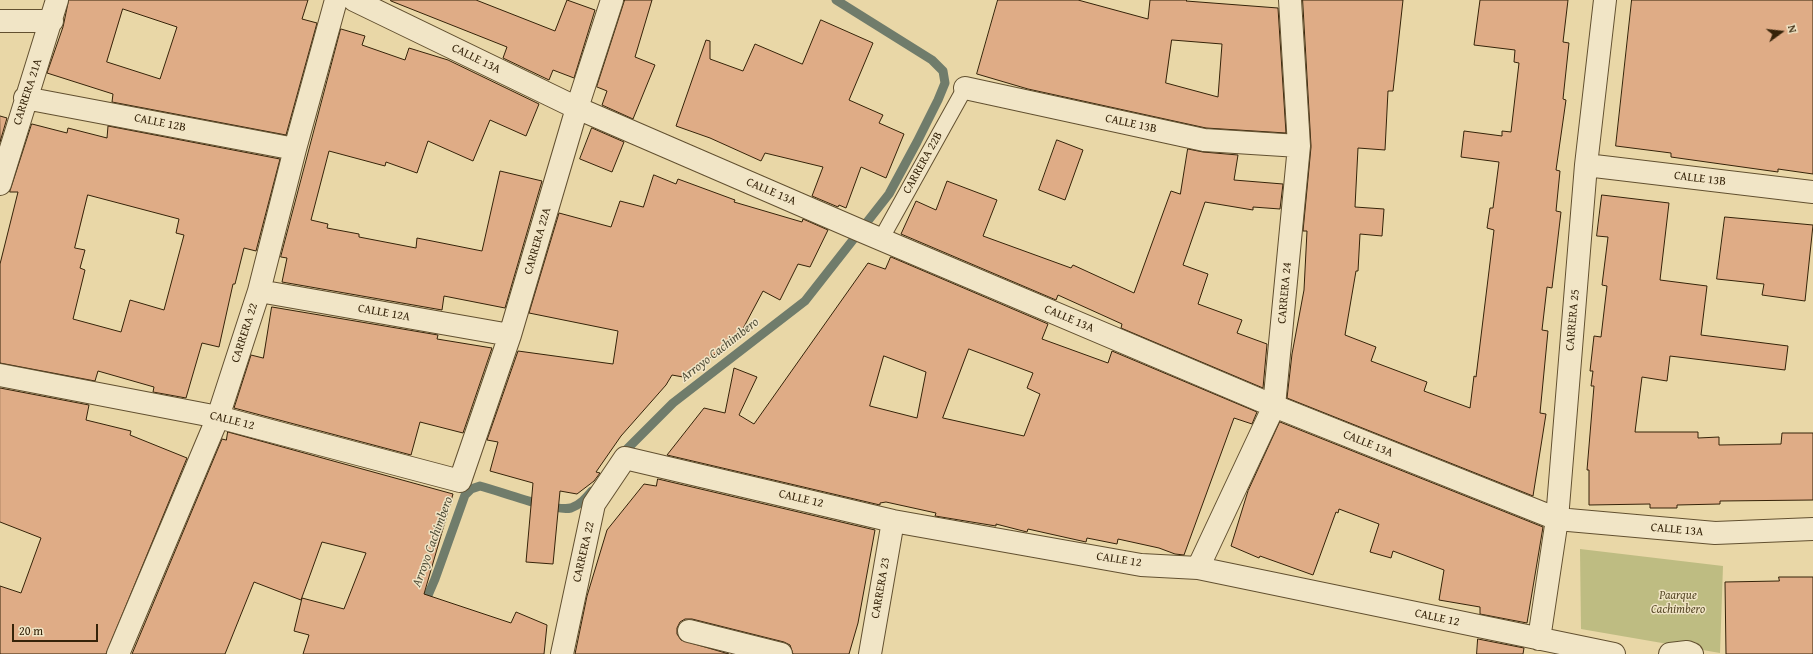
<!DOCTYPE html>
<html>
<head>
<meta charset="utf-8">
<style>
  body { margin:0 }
  #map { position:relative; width:1813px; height:654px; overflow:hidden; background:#e9d7a7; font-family:"Gentium Book Plus",serif }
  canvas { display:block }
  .north { position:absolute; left:1761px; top:12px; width:40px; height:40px; -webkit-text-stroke:3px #f1e5c6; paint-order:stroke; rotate:75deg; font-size:11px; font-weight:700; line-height:16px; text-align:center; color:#352309 }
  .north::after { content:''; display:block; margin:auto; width:14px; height:18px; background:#352309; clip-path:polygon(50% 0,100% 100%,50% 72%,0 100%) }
  .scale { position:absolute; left:12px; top:624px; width:86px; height:18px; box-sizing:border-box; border:2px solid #352309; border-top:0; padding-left:5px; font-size:12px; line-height:14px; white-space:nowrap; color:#352309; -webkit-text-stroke:3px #f1e5c6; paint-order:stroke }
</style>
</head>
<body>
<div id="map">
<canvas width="1813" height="654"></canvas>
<div class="north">N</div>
<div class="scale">20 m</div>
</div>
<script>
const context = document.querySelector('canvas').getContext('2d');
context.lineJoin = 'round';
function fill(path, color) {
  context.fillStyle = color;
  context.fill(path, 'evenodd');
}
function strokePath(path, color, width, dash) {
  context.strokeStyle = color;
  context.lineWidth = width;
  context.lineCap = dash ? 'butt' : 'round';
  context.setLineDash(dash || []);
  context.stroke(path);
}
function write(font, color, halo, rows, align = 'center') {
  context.font = font + ' "Gentium Book Plus",serif';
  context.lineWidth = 3;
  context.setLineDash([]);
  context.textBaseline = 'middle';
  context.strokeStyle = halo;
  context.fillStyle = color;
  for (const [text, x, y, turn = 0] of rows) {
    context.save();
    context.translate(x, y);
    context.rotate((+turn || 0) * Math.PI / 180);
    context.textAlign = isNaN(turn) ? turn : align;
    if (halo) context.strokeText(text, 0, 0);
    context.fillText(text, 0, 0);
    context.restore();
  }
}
fill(new Path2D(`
  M1580,549L1723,566L1720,653L1581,629Z`), '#bebc82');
strokePath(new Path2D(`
  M620,456L673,403L805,301L889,194L917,142L938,100L945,83L943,71L932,60L836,0
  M423,607L435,579L465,495L471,489L480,486C500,491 553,512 571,508C580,505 586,498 592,491`), '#707c6b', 9);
const building = new Path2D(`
  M69,0H308L302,19L317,23L286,135L112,102L113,94L47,73L63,27ZM123,9L177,27L160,79L107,62Z
  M391,0H476L555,31L567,0L595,10L574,78L553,70L549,80L503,58L507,47L391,1Z
  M625,0H652L635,57L655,65L633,119L602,105L607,91L597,87Z
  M998,0H1078L1148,19L1150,0H1187L1186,1L1278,8L1286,133L1206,128L1028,89L977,74ZM1172,40L1222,44L1218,97L1166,83Z
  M1303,0H1403L1393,91H1388L1385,150L1358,148L1355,207L1384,209L1382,236L1360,234L1358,271H1356L1345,335L1376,347L1371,361L1427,382L1424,391L1470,408L1474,376L1476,377L1494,230L1487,228L1490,208H1493L1499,162L1461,157L1464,131L1502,136V131L1511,132L1519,63L1514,62L1515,50L1474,45L1480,0H1568L1563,42L1569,43L1563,99L1566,100L1556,170L1560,171L1556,211L1561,212L1552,288L1547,287L1542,330L1548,331L1540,413L1546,414L1533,496L1287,398L1292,354L1304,290L1307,231H1303L1311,147Z
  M1632,0H1813V174L1778,169V172L1671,157V153L1616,146Z
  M821,20L873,43L849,100L883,115L879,123L904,134L886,178L861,167L846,208L839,205L838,207L812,196L823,167L765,153L761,161L710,138L676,126L706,40L710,41V59L743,71L755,44L802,64Z
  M341,29L365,36L362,45L405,60L409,48L448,60L539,104L526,136L490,120L473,161L428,141L417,173L386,162L385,166L329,151L311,220L328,224L327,228L359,234V237L416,248L417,238L482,251L500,171L542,181L505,308L444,296L442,310L282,282L287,258L281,257Z
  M0,116L7,118L0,142Z
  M32,124L67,133L68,128L107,138L108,126L280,159L256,251L244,248L235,284H233L219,347L202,343L186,398L153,392L154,387L98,371L95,381L0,363V264L18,192H10ZM88,195L179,219L176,233L184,235L164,310L130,300L121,332L73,319L85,270L80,268L85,250L75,248Z
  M592,128L624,142L612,172L580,159Z
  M1057,140L1083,150L1065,200L1039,190Z
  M1188,149L1203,152L1238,155L1234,180L1283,184L1280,209L1253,207V210L1205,202L1183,265L1208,274L1198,304L1242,320L1237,333L1267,344L1263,388L1121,328L1122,324L1058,295L1056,300L901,234L916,201L936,210L947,181L997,200L983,236L1071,268L1073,265L1134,293L1171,191L1180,194Z
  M654,175L676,184L678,179L735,200L734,202L802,222L803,219L828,230L810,267L798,264L780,300L763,291L738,338L683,377L672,375L666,385L621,436L596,472L600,473L594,481L577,494L560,491L553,564L526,562L533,483L490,471L498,442L487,440L518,351L613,364L618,331L529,313L559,213L611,227L620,201L643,207Z
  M1602,195L1669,203L1660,280L1707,286L1701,335L1788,346L1785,370L1670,356L1667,381L1642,377L1635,432H1698V438L1719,437V445L1781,444L1782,433H1813V500L1720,501V504L1677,505V508H1650V504L1589,505V470H1587L1594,386H1591L1593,371H1590L1594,336L1601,337L1607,286L1602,285L1608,237L1597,236Z
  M1725,217L1813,225L1805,301L1762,295L1764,284L1717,279Z
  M891,257L1048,324L1042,339L1108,363L1112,351L1257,412L1252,424L1234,418L1184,555L1175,554L1159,548L1118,539L1117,544L1087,538L1086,542L1028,529L1027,532L996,524V526L935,516L936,513L886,502L880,503V505L667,455L704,408L725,413L734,368L757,377L739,415L754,424L868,263L885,269ZM969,349L1033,373L1027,388L1040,394L1024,436L943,418ZM884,356L926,372L917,418L870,406Z
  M272,307L438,335L437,339L492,348L463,433L420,422L411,455L234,408L251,355L263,358Z
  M0,388L89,405L86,420L131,431L130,435L187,458L106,654H0V586L21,593L41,538L0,522Z
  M1280,422L1543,527L1527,623L1480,614V607L1439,600L1444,570L1393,551L1391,558L1370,552L1379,524L1339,509L1338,513L1336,512L1313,575L1260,556L1259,558L1231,546L1248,491Z
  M228,432L453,494L424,594L511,623L516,612L547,625L544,654H303L309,635L294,631L302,598L344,609L366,553L322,542L301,600L254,582L225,654H132L222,439L226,440Z
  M658,479L875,530L858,623L849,654H793L790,645L784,642L692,619H685L680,622L677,628V634L681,640L729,654H575L587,596L607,530L644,484L656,486Z
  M1779,577H1813V654H1726L1725,582L1779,581Z
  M1478,639L1524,648L1523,654H1477Z`);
fill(building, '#dfac86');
strokePath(building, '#352309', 1);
const service = new Path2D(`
  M881,239L965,88`);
const minor = new Path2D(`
  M354,0L577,108L859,230L1274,406L1557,519L1715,533L1813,529
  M0,21H52
  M965,88L1204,140L1299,146
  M25,98L295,149
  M1586,165L1813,192
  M0,184L57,0
  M259,291L510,335
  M0,375L218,417L460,481L510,335L577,108L612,0
  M1198,568L1274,406L1299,146L1290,0
  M689,631L781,654
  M1539,639L1557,519L1586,165L1605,0
  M118,654L218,417L259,291L295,149L336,0
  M562,654L594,504L625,458L893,521L1141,565L1198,568L1614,654
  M870,654L893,521
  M1670,654L1687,652L1692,654`);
strokePath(service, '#625030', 17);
strokePath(minor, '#625030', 24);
strokePath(service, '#f1e5c6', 15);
strokePath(minor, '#f1e5c6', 22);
write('12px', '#352309', '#f1e5c6', [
  ["CALLE 13A",476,59,26],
  ["CARRERA 21A",28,92,-72],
  ["CALLE 12B",160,123,11],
  ["CALLE 13B",1131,124,12],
  ["CARRERA 22B",923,163,-61],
  ["CALLE 13B",1700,179,7],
  ["CALLE 13A",771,192,23],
  ["CARRERA 22A",538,241,-74],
  ["CARRERA 24",1285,293,-85],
  ["CALLE 12A",384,313,10],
  ["CALLE 13A",1069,319,23],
  ["CARRERA 25",1573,320,-85],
  ["CARRERA 22",245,333,-72],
  ["CALLE 12",232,421,14],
  ["CALLE 13A",1368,444,22],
  ["CALLE 12",801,499,13],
  ["CALLE 13A",1677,530,5],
  ["CARRERA 22",584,552,-77],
  ["CALLE 12",1119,560,9],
  ["CARRERA 23",881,588,-80],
  ["CALLE 12",1437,618,12]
]);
write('italic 12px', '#574927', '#f1e5c6', [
  ["Paarque",1678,596],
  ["Cachimbero",1678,610]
]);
write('italic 13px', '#53503a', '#f1e5c6', [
  ["Arroyo Cachimbero",720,350,-38],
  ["Arroyo Cachimbero",433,542,-70]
]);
</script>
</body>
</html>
